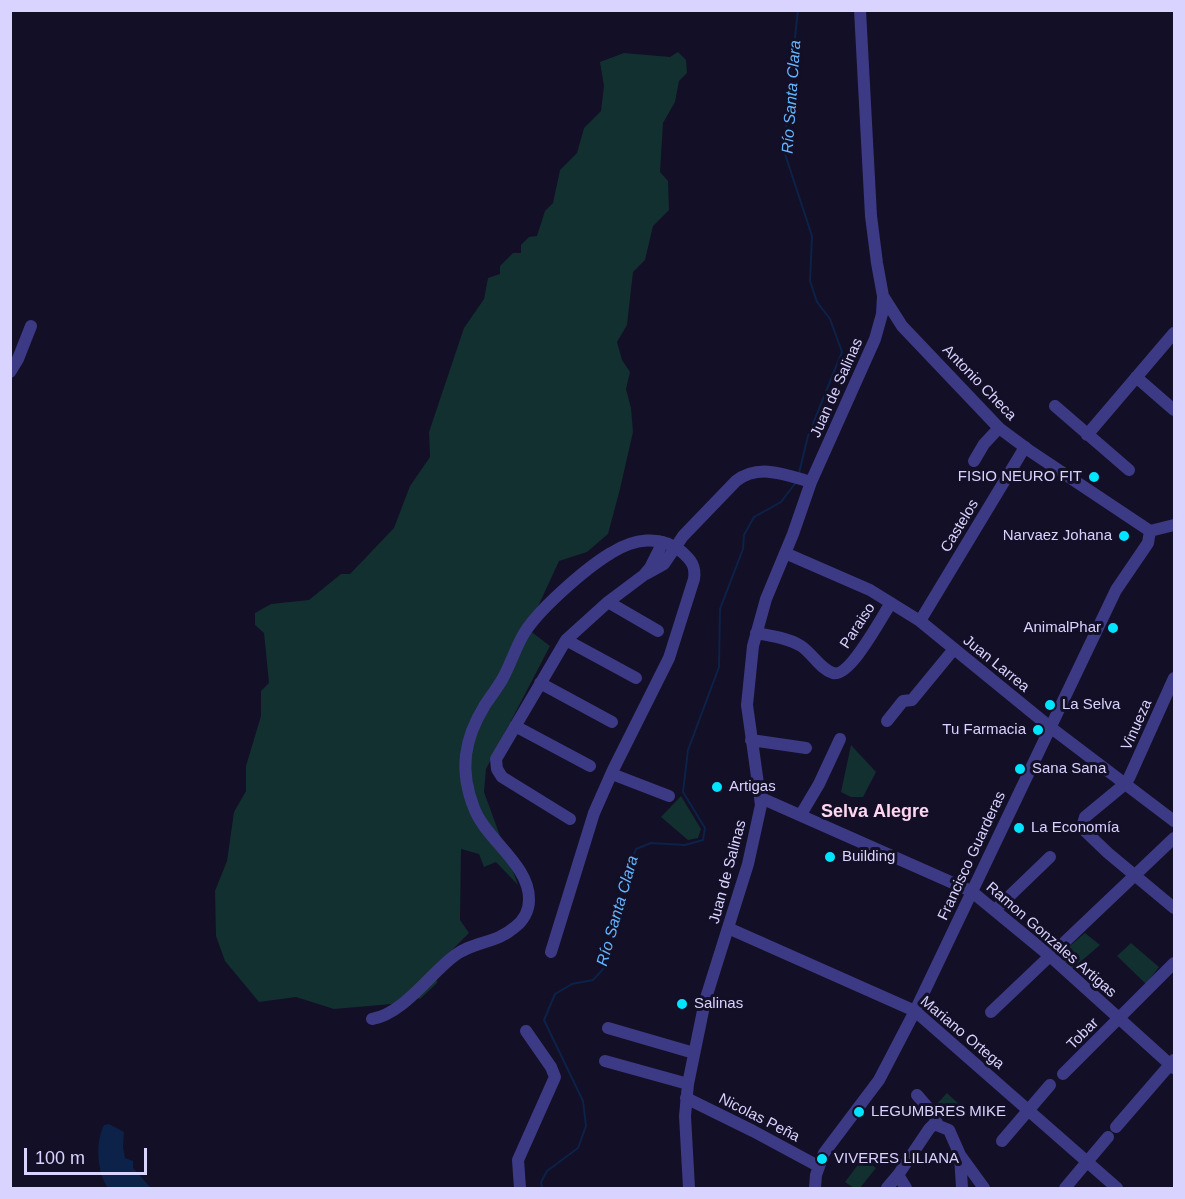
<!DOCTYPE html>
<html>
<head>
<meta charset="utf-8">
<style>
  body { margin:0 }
  #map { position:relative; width:1185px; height:1199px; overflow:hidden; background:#130f26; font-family:Arial,sans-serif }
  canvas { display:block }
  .frame { position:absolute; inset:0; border:12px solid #d9d4ff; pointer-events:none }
  .scale { position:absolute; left:24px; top:1148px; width:123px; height:27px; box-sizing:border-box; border:3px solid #d9d4ff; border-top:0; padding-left:8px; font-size:18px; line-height:21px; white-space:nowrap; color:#d9d4ff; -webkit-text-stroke:4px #130f26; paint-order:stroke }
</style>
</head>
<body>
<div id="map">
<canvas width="1185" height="1199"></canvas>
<div class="frame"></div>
<div class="scale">100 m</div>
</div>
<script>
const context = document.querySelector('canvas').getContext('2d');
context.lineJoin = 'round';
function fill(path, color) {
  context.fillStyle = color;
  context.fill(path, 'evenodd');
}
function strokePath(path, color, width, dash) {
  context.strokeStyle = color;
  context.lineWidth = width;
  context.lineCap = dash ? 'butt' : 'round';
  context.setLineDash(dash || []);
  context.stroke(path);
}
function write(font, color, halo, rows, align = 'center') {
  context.font = font + ' Arial,sans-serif';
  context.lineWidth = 6;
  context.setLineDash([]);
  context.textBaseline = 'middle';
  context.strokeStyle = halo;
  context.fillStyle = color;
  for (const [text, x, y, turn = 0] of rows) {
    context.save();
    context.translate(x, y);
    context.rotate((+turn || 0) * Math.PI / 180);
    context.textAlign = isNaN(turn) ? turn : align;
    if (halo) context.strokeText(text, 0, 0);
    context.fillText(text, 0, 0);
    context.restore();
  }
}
fill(new Path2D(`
  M678,52L686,60L687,73L679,81L675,102L663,123L660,172L668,181L669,210L653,226L645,260L633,272L627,325L617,342L622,360L630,372L626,389L631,408L633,432L620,489L608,534L587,552L559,561L530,624L529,630L550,646L486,769L484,792L518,885L496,862L484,867L479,854L461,849L460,920L469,933L436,966L437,983L420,999L408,996L392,1004L334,1009L296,997L259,1002L225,961L216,936L215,891L227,861L234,812L246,791V766L261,716V691L269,683L264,633L255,625V613L271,604L309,600L341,574H350L394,528L410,486L430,457L429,432L464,328L484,299L488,278L500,274V266L513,253H521V245L529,237L537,236L545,211L553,203L560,170L577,153L584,128L601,111L604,86L600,62L624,53L670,57Z
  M851,745L876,772L863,797H851L841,792Z
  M681,796L701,829L698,838L688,840L661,817Z
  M1085,933L1100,945L1072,969L1059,955Z
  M1131,943L1159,967L1146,984L1117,956Z
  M947,1093L961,1106L949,1120L934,1107Z
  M863,1158L876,1168L860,1188H854L845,1182Z`), '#12302f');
fill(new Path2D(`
  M109,1124L124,1132L123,1147L125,1158L133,1161V1168L151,1188H108C97,1173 95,1142 104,1125Z`), '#0c2248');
strokePath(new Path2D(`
  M798,10L787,110L785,154L812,236L810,281L817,302L830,319L842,352L808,436L799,473
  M542,1188L541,1182L547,1171L578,1148L586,1126L583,1101L544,1020L555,994L572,984L593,980L605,967L618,915L625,877L636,849L651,843L685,845L703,840L705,828L683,792L688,750L719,667L720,609L743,549L744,535L754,517L781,502L797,481`), '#0c2248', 2);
strokePath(new Path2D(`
  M860,10L871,216L877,263L883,296L902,326L999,428L1030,451L1150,531L1174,525
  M10,372L18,359L31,326
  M1136,377L1174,410
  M1055,406L1129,470
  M1087,435L1174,333
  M974,461L984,444L999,428
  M785,553L870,590L920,621L1050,727L1174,821
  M646,574L664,564L683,536L736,481C759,463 786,475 811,482
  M608,602L658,631
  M920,621L1025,447
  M756,633C771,636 788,638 801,646C812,653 820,669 833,673C850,678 882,616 891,603
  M566,640L636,678
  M1174,678L1129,778L1125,784L1085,817L1083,824L1085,831L1108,853L1174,908
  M540,683L612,722
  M887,721L903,701L912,700L954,649
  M515,726L590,766
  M751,740L806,748
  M612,774L669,796
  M761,798L971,891L1050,956L1174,1068
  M803,811L819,784L840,739
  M570,819L502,777L497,769L496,759L566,640L608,602L644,575L650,568L663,542
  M995,910L1050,857
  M728,928L915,1011L1117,1188
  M991,1012L1174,838
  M372,1019C403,1014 430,974 454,956C473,941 496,944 515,927C523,921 529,911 529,900C530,865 486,840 474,808C459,770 464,739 485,705C491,696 498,687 503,678C510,665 515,650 522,637C535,612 586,568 611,553C633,539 660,534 682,552C691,560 696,566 694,579L669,658L613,770L594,813L551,952
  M608,1028L694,1053
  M605,1061L688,1084
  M1063,1074L1174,963
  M917,1095L935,1116L937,1124
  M686,1098L753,1131L818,1166
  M1116,1127L1174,1060
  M1002,1141L1050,1085
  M960,1155L962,1188
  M520,1188L518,1160L555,1077L551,1067L526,1031
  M689,1188L685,1116L688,1084L705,1001L748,864L761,805L747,705L753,646L766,599L793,534L811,482L875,339L882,314L883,296
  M815,1188L816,1175L824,1153L879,1080L915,1011L1116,590L1148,543L1150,531
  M887,1188L898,1175
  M906,1188L898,1175L929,1129L934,1124L949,1130L960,1155L984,1188
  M1065,1188L1108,1137`), '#3d3a85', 12);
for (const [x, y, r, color] of [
  [1094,477,6,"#00e5ff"],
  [1124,536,6,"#00e5ff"],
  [1113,628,6,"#00e5ff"],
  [1050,705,6,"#00e5ff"],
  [1038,730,6,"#00e5ff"],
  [1020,769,6,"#00e5ff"],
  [717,787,6,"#00e5ff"],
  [1019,828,6,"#00e5ff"],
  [830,857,6,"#00e5ff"],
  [682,1004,6,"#00e5ff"],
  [859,1112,6,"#00e5ff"],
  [822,1159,6,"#00e5ff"]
]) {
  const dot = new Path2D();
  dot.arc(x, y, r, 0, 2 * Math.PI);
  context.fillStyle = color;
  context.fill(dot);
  strokePath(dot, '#130f26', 2);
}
write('15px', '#d9d4ff', '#130f26', [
  ["Antonio Checa",979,383,46],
  ["Juan de Salinas",837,388,-66],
  ["Castelos",960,526,-59],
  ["Paraiso",858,626,-57],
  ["Juan Larrea",996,664,39],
  ["Vinueza",1137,725,-66],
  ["Francisco Guarderas",972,856,-65],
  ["Juan de Salinas",728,872,-75],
  ["Ramon Gonzales Artigas",1051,940,41],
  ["Mariano Ortega",962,1033,40],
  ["Tobar",1083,1034,-45],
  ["Nicolas Peña",759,1118,27]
]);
write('15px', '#d9d4ff', '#130f26', [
  ["FISIO NEURO FIT",1082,477,"right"],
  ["Narvaez Johana",1112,536,"right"],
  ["AnimalPhar",1101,628,"right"],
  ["La Selva",1062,705],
  ["Tu Farmacia",1026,730,"right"],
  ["Sana Sana",1032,769],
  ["Artigas",729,787],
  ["La Economía",1031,828],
  ["Building",842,857],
  ["Salinas",694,1004],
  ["LEGUMBRES MIKE",871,1112],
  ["VIVERES LILIANA",834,1159]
], 'left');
write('italic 16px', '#62b6ff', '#130f26', [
  ["Río Santa Clara",792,97,-86],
  ["Río Santa Clara",618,911,-74]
]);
write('bold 18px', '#ffd6f0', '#130f26', [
  ["Selva Alegre",875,812]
]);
</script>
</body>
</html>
